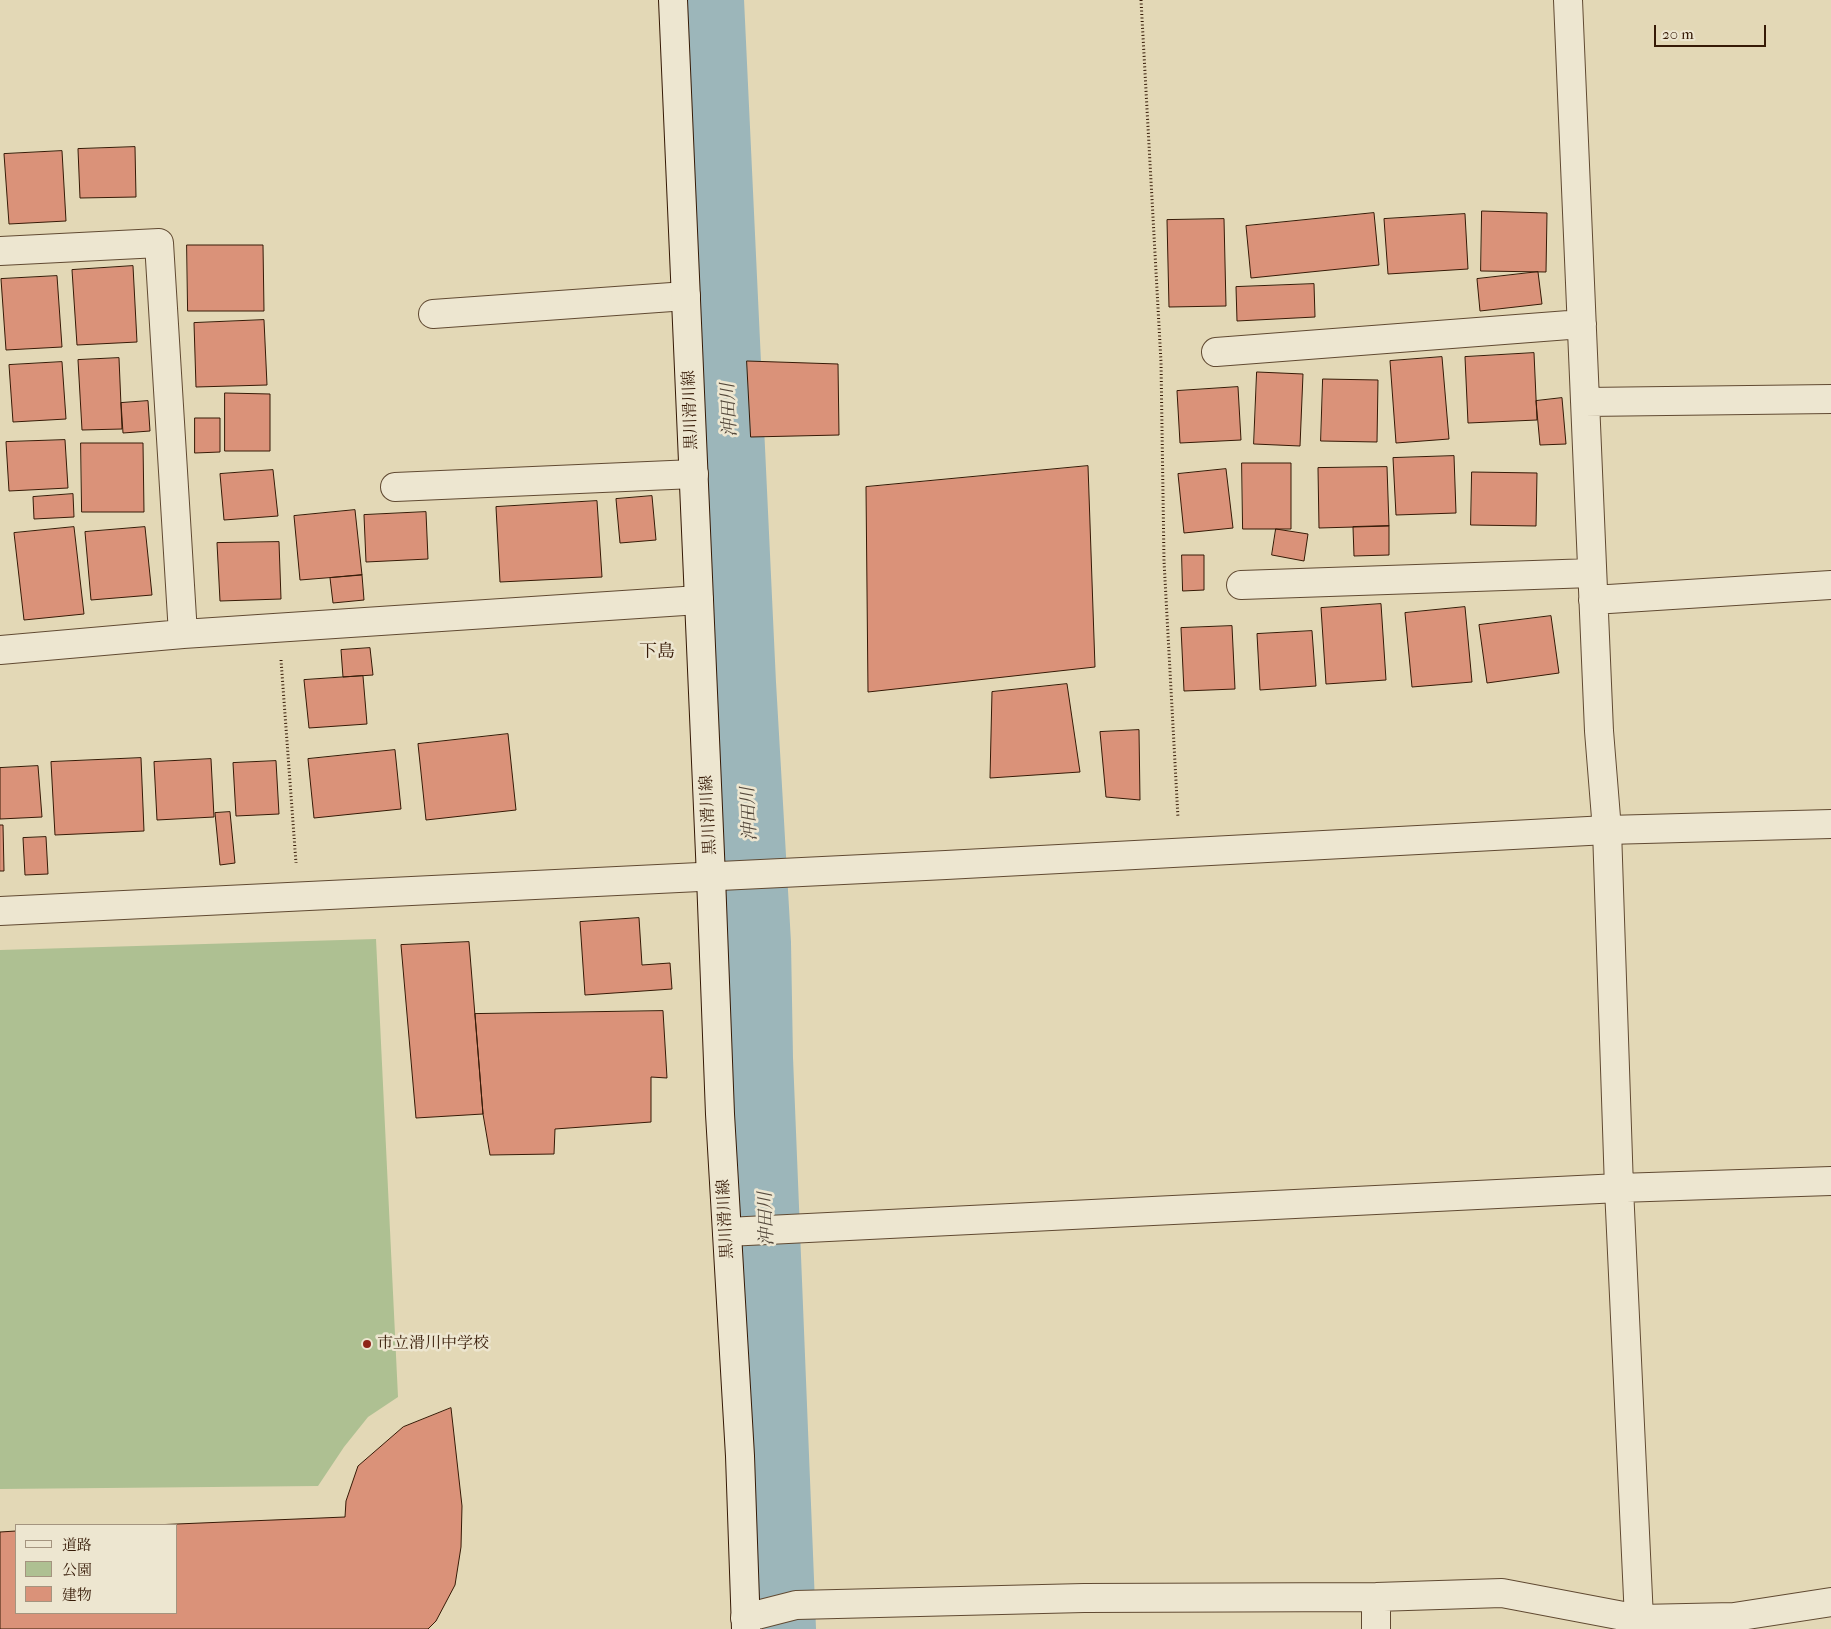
<!DOCTYPE html>
<html>
<head>
<meta charset="utf-8">
<style>
  body { margin:0 }
  #map { position:relative; width:1831px; height:1629px; overflow:hidden; background:#e3d8b6; font-family:"IM FELL French Canon","Noto Serif JP",serif }
  canvas { display:block }
  .legend { position:absolute; left:15px; top:1524px; width:162px; height:90px; box-sizing:border-box; background:#ede6d0; border:1px solid #a4947f; margin:0; padding:6px 9px; list-style:none; font-size:15px; color:#361a06 }
  .legend li { display:flex; align-items:center; gap:10px; height:25px }
  .legend b { width:25px; border:1px solid #a4947f }
  .scale { position:absolute; left:1654px; top:25px; width:112px; height:22px; box-sizing:border-box; border:2px solid #361a06; border-top:0; padding-left:6px; font-size:15px; line-height:18px; white-space:nowrap; color:#361a06; -webkit-text-stroke:4px #ede6d0; paint-order:stroke }
</style>
</head>
<body>
<div id="map">
<canvas width="1831" height="1629"></canvas>
<ul class="legend">
<li><b style="height:6px;background:#ede6d0"></b>道路</li>
<li><b style="height:14px;background:#aec092"></b>公園</li>
<li><b style="height:14px;background:#da9279"></b>建物</li>
</ul>
<div class="scale">20 m</div>
</div>
<script>
const context = document.querySelector('canvas').getContext('2d');
context.lineJoin = 'round';
function fill(path, color) {
  context.fillStyle = color;
  context.fill(path, 'evenodd');
}
function strokePath(path, color, width, dash) {
  context.strokeStyle = color;
  context.lineWidth = width;
  context.lineCap = dash ? 'butt' : 'round';
  context.setLineDash(dash || []);
  context.stroke(path);
}
function write(font, color, halo, rows, align = 'center') {
  context.font = font + ' "IM FELL French Canon","Noto Serif JP",serif';
  context.lineWidth = 5;
  context.setLineDash([]);
  context.textBaseline = 'middle';
  context.strokeStyle = halo;
  context.fillStyle = color;
  for (const [text, x, y, turn = 0] of rows) {
    context.save();
    context.translate(x, y);
    context.rotate((+turn || 0) * Math.PI / 180);
    context.textAlign = isNaN(turn) ? turn : align;
    if (halo) context.strokeText(text, 0, 0);
    context.fillText(text, 0, 0);
    context.restore();
  }
}
fill(new Path2D(`
  M376,939L398,1397L368,1417L344,1447L318,1486L0,1489V950Z`), '#aec092');
strokePath(new Path2D(`
  M710,0L742,683L757,943L759,1058L782,1629`), '#9cb6ba', 68);
const building = new Path2D(`
  M135,147L136,197L80,198L78,149Z
  M62,151L66,221L9,224L4,154Z
  M1482,211L1547,213L1546,272L1481,271Z
  M1374,213L1379,265L1251,278L1246,226Z
  M1465,214L1468,269L1388,274L1384,219Z
  M1224,219L1226,306L1169,307L1167,220Z
  M187,245H263L264,311H188Z
  M133,266L137,342L77,345L72,270Z
  M1538,272L1542,304L1480,311L1477,279Z
  M57,276L62,347L6,350L1,279Z
  M1314,284L1315,317L1237,321L1236,287Z
  M264,320L267,385L196,387L194,323Z
  M1534,353L1537,420L1468,423L1465,357Z
  M1442,357L1449,439L1396,443L1390,361Z
  M119,358L122,429L82,430L78,360Z
  M747,361L838,364L839,435L751,437Z
  M62,362L66,419L13,422L9,365Z
  M1257,372L1303,374L1300,446L1254,444Z
  M1323,379L1378,380L1377,442L1321,441Z
  M1238,387L1241,440L1180,443L1177,391Z
  M225,393L270,394V451H225Z
  M1562,398L1566,444L1540,445L1536,401Z
  M148,401L150,431L123,433L121,403Z
  M195,418H220V452L195,453Z
  M65,440L68,488L9,491L6,442Z
  M81,443H143L144,512H82Z
  M1454,456L1456,513L1396,515L1393,458Z
  M1242,463H1291V529H1243Z
  M1088,466L1095,667L868,692L866,487Z
  M1387,467L1389,526L1319,528L1318,468Z
  M1226,469L1233,528L1184,533L1178,474Z
  M273,470L278,516L224,520L220,474Z
  M1472,472L1537,473L1536,526L1471,525Z
  M73,494L74,517L34,519L33,497Z
  M652,496L656,540L620,543L616,499Z
  M597,501L602,577L500,582L496,507Z
  M355,510L362,575L300,580L294,516Z
  M426,512L428,559L366,562L364,515Z
  M1389,526V555L1354,556L1353,527Z
  M74,527L84,614L24,620L14,533Z
  M145,527L152,595L91,600L85,532Z
  M1276,529L1308,534L1304,561L1272,555Z
  M279,542L281,599L220,601L217,543Z
  M1182,555H1204V590L1183,591Z
  M362,575L364,600L333,603L330,578Z
  M1381,604L1386,680L1326,684L1321,608Z
  M1465,607L1472,682L1412,687L1405,613Z
  M1551,616L1559,673L1487,683L1479,625Z
  M1232,626L1235,689L1184,691L1181,628Z
  M1312,631L1316,686L1260,690L1257,634Z
  M370,648L373,675L343,677L341,650Z
  M363,676L367,724L309,728L304,680Z
  M1067,684L1080,772L990,778L992,692Z
  M1139,730L1140,800L1106,797L1100,732Z
  M508,734L516,810L426,820L418,744Z
  M395,750L401,809L314,818L308,759Z
  M141,758L144,831L55,835L51,762Z
  M211,759L214,817L157,820L154,762Z
  M276,761L279,814L236,816L233,763Z
  M38,766L42,817L0,819V768Z
  M230,812L235,863L220,865L215,813Z
  M0,825H3L4,871H0Z
  M46,837L48,874L25,875L23,838Z
  M639,918L642,965L670,963L672,989L585,995L580,922Z
  M469,942L483,1114L416,1118L401,945Z
  M663,1011L667,1078L651,1077V1122L555,1129L554,1154L490,1155L483,1114L475,1014Z
  M451,1408L462,1506L461,1547L455,1585L436,1621L428,1629H0V1532L16,1531V1613H176V1525H153L345,1517L346,1501L358,1466L403,1427Z`);
fill(building, '#da9279');
strokePath(building, '#361a06', 1);
const minor = new Path2D(`
  M1568,0L1599,731L1607,830L1619,1188L1639,1619
  M0,251L159,243L183,634L699,600
  M433,314L686,296
  M1216,352L1582,324
  M1585,402L1831,399
  M395,487L694,474
  M1241,585L1592,573
  M1593,600L1831,585
  M0,650L183,634
  M727,1232L1619,1188L1831,1181
  M745,1618L796,1605L1084,1598L1376,1597L1502,1593L1639,1619L1734,1617L1831,1602
  M1376,1629V1597`);
const tertiary = new Path2D(`
  M0,911L946,865L1607,830L1831,824`);
const secondary = new Path2D(`
  M673,0L711,877L720,1114L740,1456L746,1629`);
strokePath(minor, '#614a32', 30);
strokePath(tertiary, '#614a32', 30);
strokePath(secondary, '#361a06', 30);
strokePath(new Path2D(`
  M1141,0L1161,362L1164,561L1178,818
  M281,660L296,863`), '#361a06', 3, [1, 2.5]);
strokePath(minor, '#ede6d0', 28);
strokePath(tertiary, '#ede6d0', 28);
strokePath(secondary, '#ede6d0', 28);
for (const [x, y, r, color] of [
  [367,1344,5,"#8f2418"]
]) {
  const dot = new Path2D();
  dot.arc(x, y, r, 0, 2 * Math.PI);
  context.fillStyle = color;
  context.fill(dot);
  strokePath(dot, '#ede6d0', 2);
}
write('16px', '#361a06', '#ede6d0', [
  ["黒川滑川線",691,410,-92],
  ["黒川滑川線",709,815,-93],
  ["黒川滑川線",726,1219,-93]
]);
write('16px', '#361a06', '#ede6d0', [
  ["市立滑川中学校",377,1344]
], 'left');
write('italic 18px', '#55493c', '#ede6d0', [
  ["沖田川",730,410,-93],
  ["沖田川",750,814,-93],
  ["沖田川",767,1219,-92]
]);
write('18px', '#361a06', '#ede6d0', [
  ["下島",657,653]
]);
</script>
</body>
</html>
